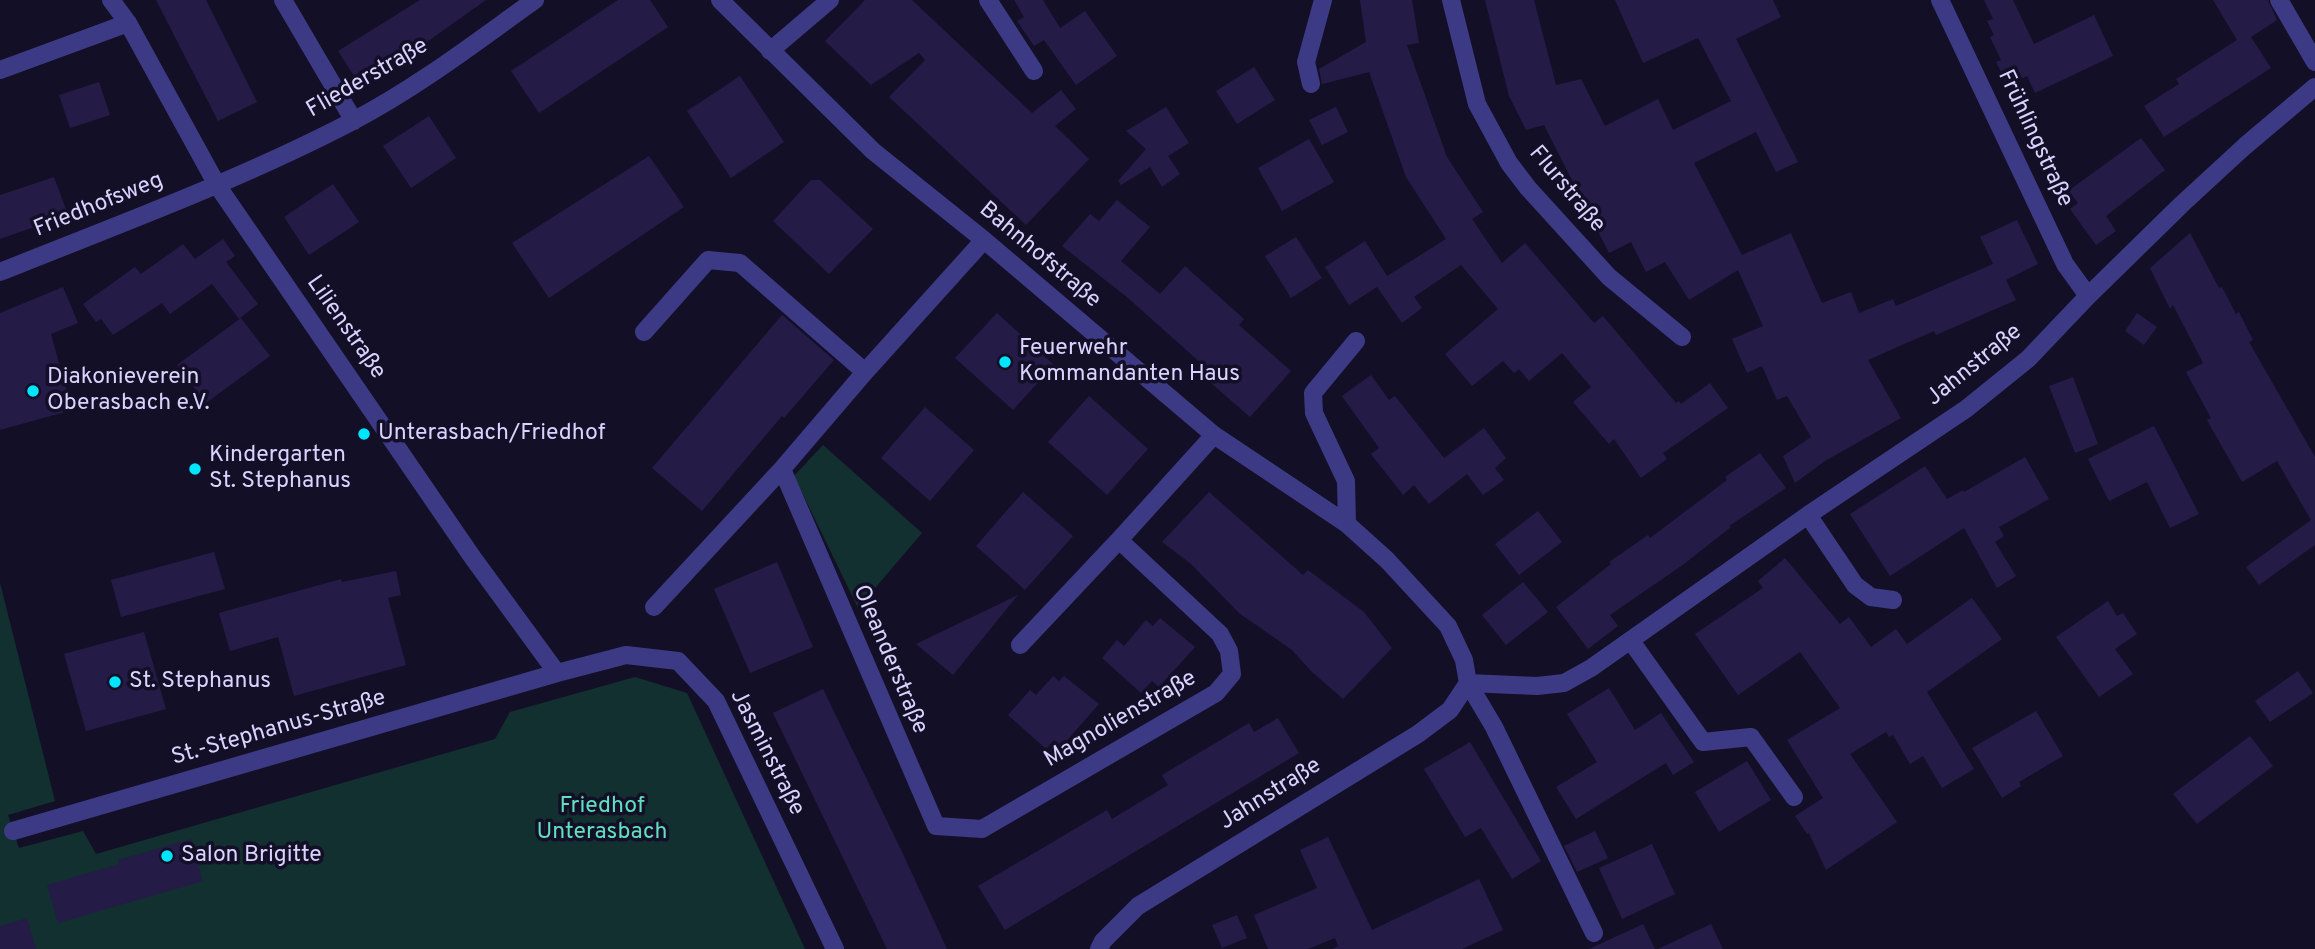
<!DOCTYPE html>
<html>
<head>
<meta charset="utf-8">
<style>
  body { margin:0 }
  canvas { display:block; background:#130f26 }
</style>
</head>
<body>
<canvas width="2315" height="949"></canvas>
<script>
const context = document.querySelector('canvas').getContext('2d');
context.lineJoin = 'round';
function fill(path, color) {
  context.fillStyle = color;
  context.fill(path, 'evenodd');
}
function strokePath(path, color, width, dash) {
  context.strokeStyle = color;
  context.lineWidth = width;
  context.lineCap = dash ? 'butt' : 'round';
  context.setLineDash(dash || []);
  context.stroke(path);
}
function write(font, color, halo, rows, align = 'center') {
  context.font = font + ' Overpass,sans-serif';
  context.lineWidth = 7;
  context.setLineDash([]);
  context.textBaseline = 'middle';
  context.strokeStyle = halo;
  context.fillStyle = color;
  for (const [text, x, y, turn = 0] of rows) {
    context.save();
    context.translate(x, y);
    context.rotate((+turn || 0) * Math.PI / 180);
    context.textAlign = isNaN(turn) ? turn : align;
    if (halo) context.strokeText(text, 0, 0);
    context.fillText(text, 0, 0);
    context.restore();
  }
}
fill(new Path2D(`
  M823,445L922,533L858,608L794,476Z
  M0,583L55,801L8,815L19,848L83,831L96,854L495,739L510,712L635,677L687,693L805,949H0Z`), '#12302f');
fill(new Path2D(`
  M156,0H206L257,102L218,121Z
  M420,0H486L410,54L360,85L338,51Z
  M618,0H650L668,27L539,113L511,71Z
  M865,0H912L1032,113L1061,90L1076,109L1055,126L1089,159L1026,225L889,97L925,60L919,53L871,85L825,41Z
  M1014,0H1043L1060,28L1085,11L1117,56L1076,85L1044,40L1034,46L1017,21L1024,17Z
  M1360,0H1412L1419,43L1407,45L1447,157L1483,212L1472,219L1502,263L1525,243L1594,323L1603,316L1676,403L1679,401L1681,404L1710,383L1728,408L1663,453L1667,459L1641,478L1614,439L1609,444L1573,402L1591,387L1562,353L1529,381L1519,369L1514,373L1503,361L1472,386L1445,354L1498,309L1461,265L1414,297L1422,308L1402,323L1377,287L1349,305L1325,267L1365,241L1387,276L1446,239L1406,177L1369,72L1322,84L1319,69L1366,42Z
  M1485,0H1534L1556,85L1581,79L1605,126L1658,99L1673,130L1731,101L1698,38L1643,63L1615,0H1773L1781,17L1736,39L1798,162L1776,172L1756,132L1694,163L1742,255L1791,233L1822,303L1851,292L1859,313L1893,299L1896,306L1993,264L1980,237L2017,220L2038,264L2006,280L2016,300L1936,335L1934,331L1868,360L1901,418L1825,461L1795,483L1783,456L1811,437L1787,396L1777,400L1762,366L1747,373L1732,339L1763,326L1738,270L1689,300L1665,262L1646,272L1631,242L1609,253L1544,125L1526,130L1509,96Z
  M1984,0H2013L2034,44L2094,15L2113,56L2035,93L2027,76L2008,86L1996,62L2001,60L1990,37L1994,35L1987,21L1993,19Z
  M2213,0H2268L2277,20L2251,37L2271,68L2164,137L2144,106L2179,84L2176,79L2237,40Z
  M1254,67L1275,100L1237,124L1216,91Z
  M740,76L784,142L731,178L687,111Z
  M99,82L110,115L70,128L59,95Z
  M1166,107L1189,143L1168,156L1180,174L1162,187L1150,167L1121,185L1118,181L1146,149L1126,131Z
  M1336,107L1348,132L1322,145L1309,120Z
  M429,116L456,158L411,188L383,146Z
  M2141,138L2165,170L2106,216L2116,231L2096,245L2070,209L2078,203L2068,191Z
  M1309,139L1334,182L1282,211L1258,168Z
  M649,156L684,207L549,298L512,243Z
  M54,177L68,215L0,239V195Z
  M811,180H820L873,229L829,274L773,221Z
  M333,184L359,222L309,255L284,217Z
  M1117,200L1150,227L1121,261L1160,294L1185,266L1244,319L1239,325L1291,371L1250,417L1197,371L1203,365L1128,298L1062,246L1090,214L1099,221Z
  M2190,233L2219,288L2222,287L2236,314L2239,312L2253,340L2249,342L2315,457V545L2259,585L2246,567L2311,520L2277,461L2242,482L2207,420L2211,418L2186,372L2203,363L2173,305L2170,309L2150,268Z
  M1296,237L1322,278L1291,298L1265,256Z
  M223,239L235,256L226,262L258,304L239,319L212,284L170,314L162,303L113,335L101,319L96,322L83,304L135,267L141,274L183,244L195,259Z
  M63,287L78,323L51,334L72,410L0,430V313Z
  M997,313L1054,365L1013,410L955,358Z
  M2137,313L2157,327L2144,345L2125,331Z
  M782,315L834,360L784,418L782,416L702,511L652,468Z
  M241,318L270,356L206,403L177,365Z
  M1371,375L1389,400L1395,396L1444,458L1484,428L1506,458L1495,468L1504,480L1483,495L1467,474L1429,504L1414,485L1403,495L1371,454L1379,448L1342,396Z
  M2073,377L2098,444L2075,453L2049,386Z
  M1089,396L1148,449L1107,495L1048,442Z
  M925,407L974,450L930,501L881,458Z
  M2154,426L2199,514L2170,528L2147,482L2109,501L2088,459Z
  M1760,453L1786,488L1729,526L1731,527L1684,564L1610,615L1618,626L1588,649L1556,607L1611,564L1609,562L1648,535L1650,538L1727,480L1725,477Z
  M2025,457L2049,499L1999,527L2004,536L1995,542L2016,576L1997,588L1964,528L1890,576L1850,514L1925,466L1947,499L1963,490L1964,492Z
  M1023,492L1073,536L1025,590L976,546Z
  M1209,492L1303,575L1308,570L1364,612L1392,648L1343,699L1311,671L1292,650L1239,613L1191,564L1162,542Z
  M1538,511L1562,542L1519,575L1495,544Z
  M214,552L225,589L121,617L111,580Z
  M1785,558L1840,624L1849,617L1871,647L1896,629L1907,644L1972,598L2002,639L1927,692L1974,769L1942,788L1923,756L1910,764L1893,735L1889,737L1886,732L1850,754L1897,822L1826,870L1809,833L1807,834L1795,816L1823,798L1787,740L1840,708L1800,652L1738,695L1695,634L1763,588L1758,581Z
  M777,562L813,647L750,673L714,589Z
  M396,571L401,595L388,598L406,665L294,696L278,637L230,651L219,613L341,579L342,582Z
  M1523,582L1548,612L1506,645L1482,615Z
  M1018,595L953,675L916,644Z
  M2108,601L2117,616L2123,613L2137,634L2115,649L2133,674L2099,697L2056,637Z
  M1160,618L1195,647L1159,687L1152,681L1141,693L1102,658L1117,640L1124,646L1146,620L1153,626Z
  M144,632L166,709L86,731L64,654Z
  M2298,671L2313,693L2270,722L2255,701Z
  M1053,676L1059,681L1064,676L1099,704L1062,746L1054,740L1046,749L1008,715L1030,690L1036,695Z
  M1609,688L1635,730L1661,713L1694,762L1673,775L1666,763L1576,819L1556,787L1597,762L1567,714Z
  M823,689L903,854L947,949H887L773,713Z
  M2036,711L2063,756L2019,782L2021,786L2002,798L1972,748Z
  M1278,718L1299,753L1005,930L978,886L1107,810L1112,819L1168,785L1162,775L1249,723L1254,732Z
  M2250,736L2273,766L2197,824L2173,794Z
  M1470,742L1541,861L1512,879L1481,828L1465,837L1424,769Z
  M1747,761L1771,800L1719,832L1695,792Z
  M1595,831L1608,858L1577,872L1564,846Z
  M1328,837L1372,930L1479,879L1503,930L1462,949H1332L1345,943L1338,946L1335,938L1308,949H1268L1254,915L1317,888L1300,850Z
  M191,839L203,881L58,923L47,885L119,864L118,860Z
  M1652,844L1675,894L1622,919L1599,868Z
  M1237,915L1247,938L1222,948L1212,925Z
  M27,918L36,949H0V926Z
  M1643,924L1655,949H1589Z
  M1711,924L1723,949H1658Z`), '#241b47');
strokePath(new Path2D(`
  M111,0L128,23L217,185L473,558L557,673
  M283,0L354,121
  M720,0L873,151L984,240L1214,435L1347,524L1387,560L1448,626L1464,660L1468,683L1494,727L1594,933
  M988,0L1034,71
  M1451,0L1477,104L1509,163L1528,188L1609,277L1682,337
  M1940,0L2065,264L2088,296
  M2279,0L2315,62
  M770,51L830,0
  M0,70L128,23
  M1311,84L1306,62L1323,0
  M0,272C119,224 240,180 353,121C418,87 476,42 535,0
  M644,332L708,260L740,263L865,372
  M782,469L936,826L982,829L1216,693L1232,674L1229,651L1220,634L1119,540L1214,435
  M1808,515L1855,585L1871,597L1893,600
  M1347,524L1346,481L1314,413L1313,393L1356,341
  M654,607L782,469L865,372L984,240
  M1631,641L1703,742L1751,737L1794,797
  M1020,645L1119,540
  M1468,683L1537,686L1564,683L1591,668L1808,515L1966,409L2028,359L2088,296L2182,204L2245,146L2315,87
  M13,831L557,673L626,655L678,661L716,701L835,949
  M1099,949L1103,941L1138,906L1418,734L1450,710L1468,683`), '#3d3a85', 18);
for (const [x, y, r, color] of [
  [1005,362,7,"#00e5ff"],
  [33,391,7,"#00e5ff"],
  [364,434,7,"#00e5ff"],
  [195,469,7,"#00e5ff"],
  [115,682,7,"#00e5ff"],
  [167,856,7,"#00e5ff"]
]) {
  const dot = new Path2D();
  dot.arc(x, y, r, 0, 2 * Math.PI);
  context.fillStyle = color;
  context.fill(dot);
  strokePath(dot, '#130f26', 2.5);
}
write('23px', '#d9d4ff', '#130f26', [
  ["Fliederstraße",368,79,-30],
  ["Frühlingstraße",2034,139,65],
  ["Flurstraße",1566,190,50],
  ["Friedhofsweg",99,206,-22],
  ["Bahnhofstraße",1039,256,40],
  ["Lilienstraße",345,328,55],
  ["Jahnstraße",1975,366,-39],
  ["Oleanderstraße",889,660,67],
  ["Magnolienstraße",1121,720,-30],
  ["St.-Stephanus-Straße",279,729,-16],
  ["Jasminstraße",766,753,63],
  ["Jahnstraße",1271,795,-32]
]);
write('23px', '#d9d4ff', '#130f26', [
  ["Feuerwehr",1019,349],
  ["Kommandanten Haus",1019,375],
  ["Diakonieverein",47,378],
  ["Oberasbach e.V.",47,404],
  ["Unterasbach/Friedhof",378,434],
  ["Kindergarten",209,456],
  ["St. Stephanus",209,482],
  ["St. Stephanus",129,682],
  ["Salon Brigitte",181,856]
], 'left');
write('23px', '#5fe0c0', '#130f26', [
  ["Friedhof",602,807],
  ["Unterasbach",602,833]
]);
</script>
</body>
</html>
